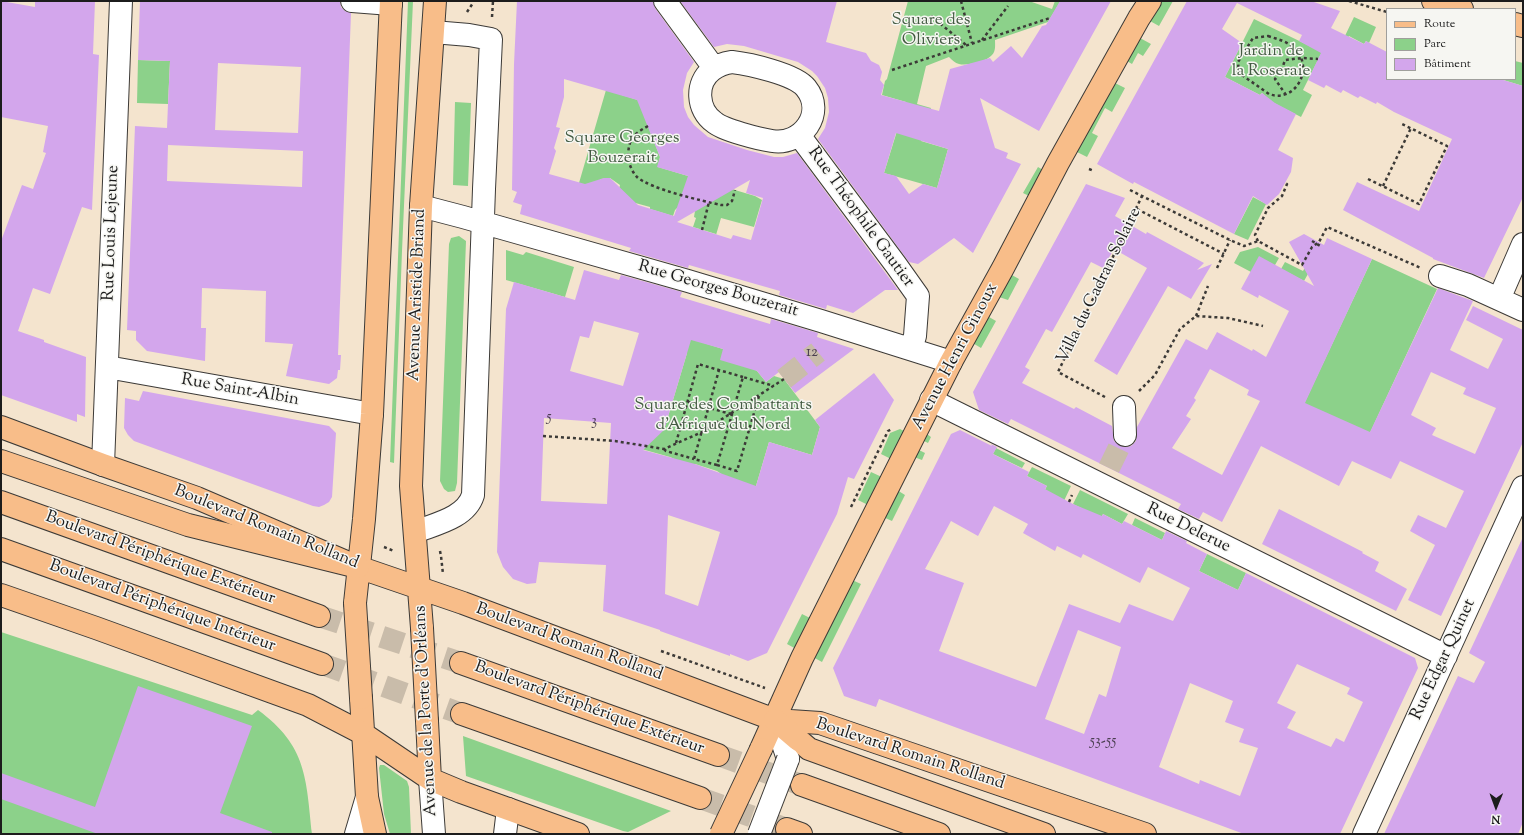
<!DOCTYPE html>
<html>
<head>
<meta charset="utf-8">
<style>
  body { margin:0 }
  #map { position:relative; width:1524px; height:835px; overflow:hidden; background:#f4e4ce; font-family:"Sorts Mill Goudy",serif }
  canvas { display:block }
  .frame { position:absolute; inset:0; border:2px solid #1c1c1c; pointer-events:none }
  .legend { position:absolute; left:1386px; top:8px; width:130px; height:72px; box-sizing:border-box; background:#f6f6f2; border:1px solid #9f9f9c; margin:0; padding:5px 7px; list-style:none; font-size:12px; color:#1c1c1c }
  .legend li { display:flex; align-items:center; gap:8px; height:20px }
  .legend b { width:20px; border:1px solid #9f9f9c }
  .north { position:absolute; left:1476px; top:787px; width:40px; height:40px; -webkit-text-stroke:3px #f6f6f2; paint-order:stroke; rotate:181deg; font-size:11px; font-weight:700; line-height:16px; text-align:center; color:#1c1c1c }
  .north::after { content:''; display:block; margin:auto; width:14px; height:18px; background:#1c1c1c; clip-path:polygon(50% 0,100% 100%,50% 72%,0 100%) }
</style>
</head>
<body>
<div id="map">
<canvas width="1524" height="835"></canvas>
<div class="frame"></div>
<ul class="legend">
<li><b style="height:5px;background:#f8bd89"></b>Route</li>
<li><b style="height:11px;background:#8cd18a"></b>Parc</li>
<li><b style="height:11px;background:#d3a6ec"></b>Bâtiment</li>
</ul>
<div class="north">N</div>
</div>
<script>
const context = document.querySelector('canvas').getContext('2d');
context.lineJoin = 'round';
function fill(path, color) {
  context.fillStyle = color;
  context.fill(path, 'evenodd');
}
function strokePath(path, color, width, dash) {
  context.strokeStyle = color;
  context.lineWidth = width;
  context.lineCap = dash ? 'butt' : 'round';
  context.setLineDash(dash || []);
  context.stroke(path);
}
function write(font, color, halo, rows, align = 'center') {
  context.font = font + ' "Sorts Mill Goudy",serif';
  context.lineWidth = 3;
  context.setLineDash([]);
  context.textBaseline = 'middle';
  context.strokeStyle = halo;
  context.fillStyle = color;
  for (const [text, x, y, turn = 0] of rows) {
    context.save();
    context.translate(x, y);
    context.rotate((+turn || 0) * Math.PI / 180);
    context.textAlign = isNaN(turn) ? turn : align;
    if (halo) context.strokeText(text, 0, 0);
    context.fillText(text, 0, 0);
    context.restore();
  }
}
fill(new Path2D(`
  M408,1H413L402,251L394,463L390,462Z
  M908,1H1029L1052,9L1055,1H1060V2L1048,22L995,40C995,45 996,51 992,55C986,62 967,66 959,64C955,63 952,60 949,57L926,66L917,104L931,108L921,141L948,149L937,188L884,173L906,102L882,95L885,81L887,79Z
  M1162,1H1173L1159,26L1150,21Z
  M1354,17L1376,27L1369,43L1366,41L1364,44L1349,36L1347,39L1344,38Z
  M1254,19L1322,52L1303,90L1312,95L1301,117L1264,98L1265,96L1262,93L1260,95L1225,77Z
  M1140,38L1151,44L1143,56L1138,53L1132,64L1127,61Z
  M138,60L170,61L168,104L137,103Z
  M1515,61L1523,63V86L1500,79H1515Z
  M1115,83L1125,88L1112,112L1105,108L1092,133L1098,136L1087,157L1077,152Z
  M606,90L641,101L645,118L660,157L658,167L755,196L762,200L754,227L721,218L716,235V234L693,227L696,218L694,217L695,211L678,207L675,210L673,216L650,209V207L617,198L620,185L610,178L601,179L596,183L594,188L579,183Z
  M455,102L471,103L468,186L453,185Z
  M1038,167L1043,170L1029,196L1023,193Z
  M1253,197L1266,204L1248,240L1234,234Z
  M459,236L466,241L457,483L455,491L448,492L444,489L440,481L449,244L451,238Z
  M1258,247L1279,258L1275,265L1251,272L1234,263L1240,252Z
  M1316,247L1317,258L1304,281L1281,269L1285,262L1303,271Z
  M506,250L523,255L526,252L574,267L565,297L506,280Z
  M1372,259L1437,289L1368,437L1302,408Z
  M1010,274L1019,279L1008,300L999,297L989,317L996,321L981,348L971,342Z
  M688,338L723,349L757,371L766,382L774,376L784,379L820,427L812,455L769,442L753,496L717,471L695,464L694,468L670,457L627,445L664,430L687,353L684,352Z
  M900,429L906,432L893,460L881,454L890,433Z
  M924,432L931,437L928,443L922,440L917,449L925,453L922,460L914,457L897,490L905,495L892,521L881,516Z
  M996,448L1025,463L1022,468L993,454Z
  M1032,467L1071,486L1063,503L1043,493L1047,486L1027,476Z
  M871,472L884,478L870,506L858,500Z
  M1080,490L1128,514L1122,524L1103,514L1101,518L1073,504Z
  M1135,518L1165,533L1162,540L1132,525Z
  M1207,554L1246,573L1238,590L1199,571Z
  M850,579L861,584L822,662L811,656Z
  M802,614L814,620L798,650L787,644Z
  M1,632L252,715L258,710C307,746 306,778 312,834H1Z
  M463,736L671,811L628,832L623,831L466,776Z
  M380,765H384L407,781L409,787L411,834H390L384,814L379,768Z`), '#8cd18a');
fill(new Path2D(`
  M1,1L35,7V1H95L93,54L99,55L92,210L82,207L50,294L33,288L18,331L44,340V342L86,357L85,417L77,414V422L1,395V241L22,185L33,189L46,153L43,152L48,126L1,117Z
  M140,1H340L341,7L345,11L351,13L338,355H341L340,370H338L337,378L329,384L286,376L293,344L265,342L266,291L202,288L201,328H206L205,361L147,351L136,340V331L127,330L135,126L167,128L168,104L170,61L138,60ZM218,63L301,67L298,133L215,130ZM168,145L303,151L302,187L167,181Z
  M517,1H653L655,8L694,62L687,73L683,90L684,107L688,117L694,125L708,137L747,150L774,157H783L797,153L898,290H885L853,313L827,305L826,309L779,295L780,291L689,265L688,268L629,251L631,248L520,214L522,205L513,202L517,192L512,190L514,64ZM564,79L637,100L660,157L657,167L688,176L674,216L638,205L610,178H604L585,184L549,174L556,151L554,148L560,128L556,127L564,97ZM750,180L746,193L763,198L751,240L733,235L731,239L677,222Z
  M680,1H837L826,42L866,53L871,61L879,65L882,72L880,80L884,85L881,95L939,111L950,69L990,58L993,62L1011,46L1022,58L1042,26L1046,25L1060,1H1111L1039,131L980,98L995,148L1008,153L1006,158L1021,164L973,253L954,238L918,264L909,262L818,139L825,128L829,112L828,98L825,88L817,76L812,71L798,62L744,46L727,44L714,47ZM896,133L948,149L937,188L923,184L909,194L896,176L884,173Z
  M1187,1H1311L1340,11L1331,28L1364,44L1366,41L1387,52V79H1500L1523,86V197L1484,278L1433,259V258L1343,210L1357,182L1419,211L1452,139L1394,112L1377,102L1376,104L1360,96L1358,98L1343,90L1341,93L1326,85L1324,88L1308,80L1321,53L1299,41L1302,35L1237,3L1222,29L1242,43L1225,77L1260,95L1262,93L1275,103L1296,114L1278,150L1293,158L1291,172L1279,194L1267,205L1253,196L1234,234L1134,182L1133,184L1097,164Z
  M1086,184L1125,198L1115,216L1146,234L1147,232L1204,263L1197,270L1212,264L1191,299L1168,286L1117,375L1094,361L1147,268L1114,249L1103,268L1091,262L1052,332L1046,329L1025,367L1030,370L1022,383L1074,409L1076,407L1112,426L1114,441L1120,446L1126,447L1131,446L1136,441L1137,427L1186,339L1207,350L1217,332L1252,351L1253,349L1266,357L1289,311L1259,295L1258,298L1241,289L1259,256L1314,286L1289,242L1304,234L1324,245L1327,238L1372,259L1305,403L1370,432L1438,288L1473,301L1450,350L1488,369L1503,339L1466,320L1473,306L1523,330V442L1441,616L1408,600L1435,545L1410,531L1418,515L1446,528L1464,491L1400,461L1391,479L1352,461L1339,486L1261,446L1222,522L1203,512L1199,519L1178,509L1181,504L1011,419L1008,424L979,410L973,392ZM1210,369L1249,390L1247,395L1260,401L1222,475L1172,448L1191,419L1186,416L1196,400L1194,398ZM1431,372L1466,388L1463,394L1496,408L1475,454L1432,435L1436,428L1411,415Z
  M584,270L619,280L621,275L682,292L680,297L770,324L771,319L818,333L817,337L854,349L795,393L779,372L766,382L757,371L720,360L723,349L691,340L664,430L643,450L695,464L756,486L769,442L812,455L820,427L815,420L874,373L894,400L854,479L848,477L837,514L767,653L748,661L730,654V656L660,631V630L603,611L606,565L539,562L536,583L527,584L513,579L503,567L497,552L506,309L514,282L575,300ZM594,321L639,333L623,386L570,371L580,336L589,338ZM544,418L611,423L607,504L541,501ZM668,515L720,532L698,606L665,594Z
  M143,391L329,426L336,433L332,497L329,502L324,505L319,507L313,506L134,441L128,435L124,428L125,398L139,401Z
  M960,430L992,446L991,444L997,447L993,454L1029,472L1027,476L1047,486L1045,489L1073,504L1102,516L1103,514L1122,524L1124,521L1162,540L1166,531L1187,541L1186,543L1207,554L1199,571L1238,590L1246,573L1415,658L1418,668L1340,834H1244L879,699L876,707L844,696L833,668L951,434ZM994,506L1028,524L1023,533L1055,551L1057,546L1081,558L1083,554L1140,583L1148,567L1190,588L1173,621L1129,604L1120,623L1069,604L1036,687L939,651L964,583L925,569L951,521L978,536ZM1078,630L1121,647L1106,697L1099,694L1084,734L1045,719ZM1297,664L1350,688L1347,694L1363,702L1344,742L1336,738L1331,747L1287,728L1296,712L1277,703ZM1190,683L1233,701L1225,722L1244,729L1239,742L1258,748L1240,796L1200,780L1199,784L1159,767Z
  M1279,509L1363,552L1362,553L1379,562L1375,571L1407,589L1396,611L1262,544Z
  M1523,537V822L1518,834H1384L1458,676L1474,683L1485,662L1469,653Z
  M138,686L252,726L220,813L272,832V834H98L1,799V773L95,807Z`), '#d3a6ec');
strokePath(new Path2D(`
  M784,379L818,352
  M1109,468L1125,435`), '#c9bcaa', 22, [22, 11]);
strokePath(new Path2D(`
  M319,616L461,663
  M322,664L462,714
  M718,755L799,784
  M700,798L787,829`), '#c9bcaa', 22, [22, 11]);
const minor = new Path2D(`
  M352,1L391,4
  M665,1L714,68
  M732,62C749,64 795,74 806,88C826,113 802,146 772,141C759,139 723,130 714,122C697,110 695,83 712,70C718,65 725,63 732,62Z
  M799,135L896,265L918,296L915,336L911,349
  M421,206L463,217L688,281L821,321L951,362
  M1440,276L1468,285L1523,310
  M1503,290L1523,244
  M107,367L372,414
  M931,400L1446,656
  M1124,407L1125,435
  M103,465L121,1
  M415,532C435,524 466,518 473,495L484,189L491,39L469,35L433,32
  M775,720L788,759
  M430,779L434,834
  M356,834L367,797
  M505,834L508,809
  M1364,834L1523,487`);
const major = new Path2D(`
  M1433,1L1462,9
  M1515,24L1523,26
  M1,427L103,465L197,498L358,567L463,603L775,720L820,723L1145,834
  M355,603L364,519L372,414L391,1
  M422,628L411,486L421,206L435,1
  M361,698L367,797L375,834
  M427,721L430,779
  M362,733L430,779L461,792L578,834
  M761,749L802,658L951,362L1003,268L1058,163L1139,18L1150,1`);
const highway = new Path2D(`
  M1,461L188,525L358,567
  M1,502L319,616
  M1,549L322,664
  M1,595L96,628L308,705L362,733
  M461,663L718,755
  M462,714L700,798
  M775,720L809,749L1044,834
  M802,785L939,834
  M787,829L801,834`);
strokePath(minor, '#3c3a37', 24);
strokePath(major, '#3c3a37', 24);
strokePath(highway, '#3c3a37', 24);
strokePath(new Path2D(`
  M961,1L972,43
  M1349,1L1387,12
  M467,12L473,3V1
  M931,16L966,45
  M492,17L493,1
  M1268,36C1277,39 1286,41 1293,47C1316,66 1296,104 1269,94L1239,73L1238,62L1253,38Z
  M982,40L1008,6
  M892,70L1050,18
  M1286,95L1275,79L1282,69L1285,60L1302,58L1318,59
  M648,126C634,134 629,138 628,155C628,162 632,172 637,177C650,189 703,201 721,205H727L732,201L735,190
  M1089,169L1094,171
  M1368,179L1419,204L1447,146L1402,124
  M1383,186L1411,128
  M1130,190L1230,240L1244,246L1258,241L1302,265L1312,247L1319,242L1327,227L1421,268
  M1137,209L1224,254
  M702,230L709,202
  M1258,241L1255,235L1268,208L1282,196L1287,184L1285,183
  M1217,268L1230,240
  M1196,316L1208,286
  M1139,391L1155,375L1180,329L1196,316L1228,318L1263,326
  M759,396L737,471L717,465L743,377L774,386
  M1105,397L1058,372L1142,196
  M688,402L731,414
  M543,436L615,441L664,449L702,432L784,379
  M676,443L698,364L743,377
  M664,449L666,451L694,459
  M717,465L694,459L719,370
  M1069,502L1072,495
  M851,507L888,431L892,429
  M384,547L394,551
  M440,551L441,556L443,574
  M661,651L765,688`), '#3c3a37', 2.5, [3, 3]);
strokePath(minor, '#fff', 22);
strokePath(major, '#f8bd89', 22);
strokePath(highway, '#f8bd89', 22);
const minorBridge = new Path2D(`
  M759,834L788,759`);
const majorBridge = new Path2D(`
  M355,603L361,698
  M422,628L427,721
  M721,834L761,749`);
strokePath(minorBridge, '#3c3a37', 24, []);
strokePath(majorBridge, '#3c3a37', 24, []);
strokePath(new Path2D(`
  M1312,241L1322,247`), '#3c3a37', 2.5, [3, 3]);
strokePath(minorBridge, '#fff', 22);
strokePath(majorBridge, '#f8bd89', 22);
write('15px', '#4a3e50', null, [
  ["12",812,353],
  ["5",549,418],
  ["3",594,422],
  ["53-55",1103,742]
]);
write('17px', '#435b42', '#f6f6f2', [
  ["Square des",931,21],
  ["Oliviers",931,41],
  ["Jardin de",1271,52],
  ["la Roseraie",1271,72],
  ["Square Georges",622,139],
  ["Bouzerait",622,159],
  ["Square des Combattants",723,406],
  ["d'Afrique du Nord",723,426]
]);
write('17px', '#1c1c1c', '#f6f6f2', [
  ["Rue Théophile Gautier",860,218,54],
  ["Rue Louis Lejeune",112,233,-88],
  ["Villa du Cadran Solaire",1100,286,-64],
  ["Rue Georges Bouzerait",718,290,16],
  ["Avenue Aristide Briand",418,295,-88],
  ["Avenue Henri Ginoux",956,357,-62],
  ["Rue Saint-Albin",240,391,10],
  ["Boulevard Romain Rolland",266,528,22],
  ["Rue Delerue",1188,529,26],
  ["Boulevard Périphérique Extérieur",160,559,20],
  ["Boulevard Périphérique Intérieur",162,607,20],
  ["Boulevard Romain Rolland",569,643,20],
  ["Rue Edgar Quinet",1444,660,-65],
  ["Boulevard Périphérique Extérieur",589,709,20],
  ["Avenue de la Porte d'Orléans",427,711,-93],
  ["Boulevard Romain Rolland",910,755,18]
]);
</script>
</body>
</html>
